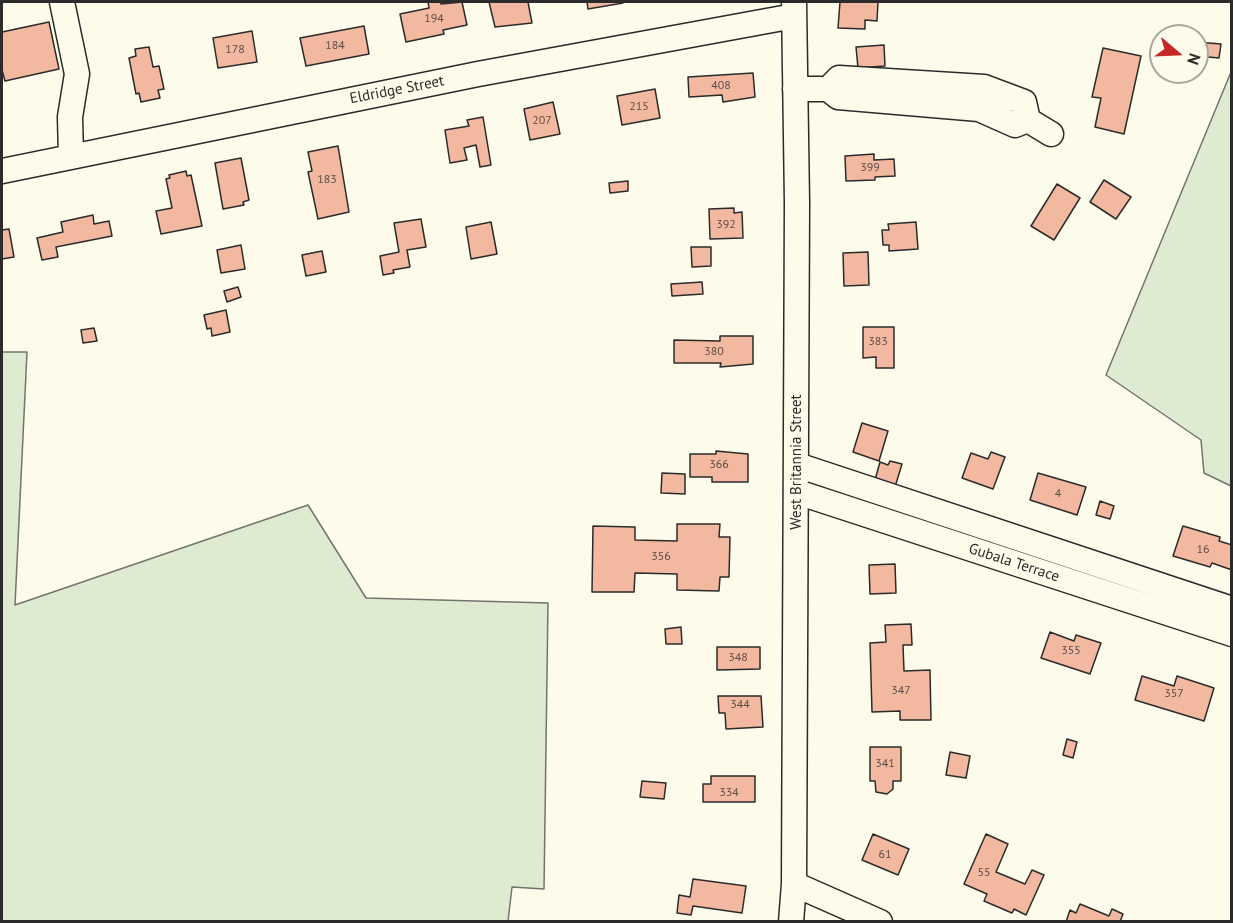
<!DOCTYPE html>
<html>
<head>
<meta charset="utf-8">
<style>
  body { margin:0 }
  #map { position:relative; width:1233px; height:923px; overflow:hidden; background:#fdfbea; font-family:"PT Sans",sans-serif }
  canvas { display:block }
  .frame { position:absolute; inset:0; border:3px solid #2b2b2b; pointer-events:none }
  .north { position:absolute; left:1149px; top:24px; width:60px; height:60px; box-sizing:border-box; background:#fdfbea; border:2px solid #a9a89e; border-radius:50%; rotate:109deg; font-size:16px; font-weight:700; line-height:24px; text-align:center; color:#2b2b2b }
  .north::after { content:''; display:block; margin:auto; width:21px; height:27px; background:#c62828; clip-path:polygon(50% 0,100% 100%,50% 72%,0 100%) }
</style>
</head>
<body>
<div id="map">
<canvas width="1233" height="923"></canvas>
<div class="frame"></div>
<div class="north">N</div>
</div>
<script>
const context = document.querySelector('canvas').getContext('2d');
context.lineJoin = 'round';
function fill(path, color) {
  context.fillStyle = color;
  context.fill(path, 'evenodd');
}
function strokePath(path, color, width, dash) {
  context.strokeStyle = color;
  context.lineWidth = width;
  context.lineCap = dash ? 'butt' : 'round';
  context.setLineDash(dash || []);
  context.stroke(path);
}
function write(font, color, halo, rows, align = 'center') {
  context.font = font + ' "PT Sans",sans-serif';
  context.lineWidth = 4.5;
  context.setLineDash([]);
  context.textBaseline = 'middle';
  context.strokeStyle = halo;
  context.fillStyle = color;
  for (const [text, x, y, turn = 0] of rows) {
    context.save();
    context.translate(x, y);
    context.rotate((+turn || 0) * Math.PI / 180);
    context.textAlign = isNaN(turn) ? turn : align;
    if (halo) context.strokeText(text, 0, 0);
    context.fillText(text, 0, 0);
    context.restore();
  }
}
const green = new Path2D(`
  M1231,72V486L1204,473L1201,440L1106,375Z
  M2,352H27L15,605L308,505L366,598L548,603L544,889L512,887L508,921H2Z`);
fill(green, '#deebd1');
strokePath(green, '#74746e', 1.5);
const building = new Path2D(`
  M428,2H440L441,4L462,2L467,25L443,30L444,34L406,42L400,14L429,8Z
  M489,2H528L532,23L495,27Z
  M587,2H622L623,3L588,9Z
  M840,2H878L877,21L865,20V29L838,28Z
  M49,22L59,69L5,81L2,70V32Z
  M364,26L369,54L306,66L300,38Z
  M252,31L257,62L218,68L213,38Z
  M1197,42L1221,44L1219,58L1197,56Z
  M884,45L885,66L858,68L856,47Z
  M149,47L153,67L159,66L164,89L158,90L160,98L141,102L139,93L136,94L129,58L136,56L135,49Z
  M1103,48L1141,56L1124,134L1095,127L1101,98L1092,97Z
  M753,73L755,97L723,102L722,95L689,97L688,77Z
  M655,89L660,118L622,125L617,96Z
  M553,102L560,134L530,140L524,109Z
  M483,117L491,165L480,167L476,145L464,148L467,160L450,163L445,130L469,126L467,120Z
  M338,146L349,212L318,219L308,172L312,171L308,152Z
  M874,154V160L894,159L895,176L875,177V180L846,181L845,156Z
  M241,158L249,200L243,202L244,205L223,209L215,163Z
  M186,171L187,176L191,175L202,226L161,234L156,211L172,208L166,179L170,178L169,175Z
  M1104,180L1131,197L1116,219L1090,202Z
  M628,181V191L610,193L609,183Z
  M1057,184L1080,198L1054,240L1031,226Z
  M734,208V213L742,212L743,238L710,239L709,209Z
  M93,215L94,224L109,221L112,236L56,247L58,257L42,260L37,238L63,232L61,222Z
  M421,219L426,247L407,250L410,267L393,270L394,273L383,275L380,256L399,252L394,223Z
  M491,222L497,254L471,259L466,227Z
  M916,222L918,249L889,251V245H883L882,230H889L888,224Z
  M9,229L14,257L2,259V230Z
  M241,245L245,269L221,273L217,250Z
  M691,247H711V266L692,267Z
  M322,251L326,272L306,276L302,255Z
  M868,252L869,285L844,286L843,253Z
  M702,282L703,294L672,296L671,284Z
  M238,287L241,297L227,302L224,291Z
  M226,310L230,332L212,336L211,328L207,329L204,315Z
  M863,327H894V368H876V357L863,358Z
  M94,328L97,341L83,343L81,330Z
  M720,336H753V364L720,367L721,363H674V340L720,341Z
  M862,423L888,431L879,461L853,452Z
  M716,451L748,454V482H712V477H690V454H716Z
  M991,452L1005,457L993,489L962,478L971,453L988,459Z
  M890,461L902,464L895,487L875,480L880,462L888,465Z
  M662,473L685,474V494L661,493Z
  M1038,473L1086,487L1077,515L1030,500Z
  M1100,501L1114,506L1110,519L1096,515Z
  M677,524H720L719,537H730L729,577H720L719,591L677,590V574L635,573L634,592H592L593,526L635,527V540L677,541Z
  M1183,526L1220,537L1219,541L1232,545V570L1212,563L1210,567L1173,556Z
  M895,564L896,593L870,594L869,565Z
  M911,624L912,645H903L904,671L930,670L931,720H900V711L872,712L870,643L886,642L885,625Z
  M681,627L682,644H666L665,629Z
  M1050,632L1074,641L1076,635L1101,643L1090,674L1041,658Z
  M717,647H760V669L717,670Z
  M1142,676L1174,686L1177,676L1214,688L1204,721L1135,700Z
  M718,696H761L763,727L726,729L725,713H719Z
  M1067,739L1077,742L1073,758L1063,755Z
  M870,747H901V781H893V789L887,794L876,792L875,781H870Z
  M950,752L970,756L966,778L946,775Z
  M711,776H755V802H703V784H711Z
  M642,781L666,783L664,799L640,797Z
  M873,834L909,849L898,875L862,860Z
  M986,834L1008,844L996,872L1025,884L1032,870L1044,875L1026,915L1014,909L1012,913L984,901L987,894L964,884Z
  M693,879L746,886L742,913L693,906L691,915L677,913L679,895L690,897Z
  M1080,904L1109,916L1112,909L1123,914L1120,922H1066L1070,910L1076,913Z`);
fill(building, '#f2b8a0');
strokePath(building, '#2b2b2b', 1.5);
const minor = new Path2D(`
  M62,2L77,74L70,117L71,157
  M795,89H828L838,97L979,109L1015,125L1028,120L1024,102L984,87L839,78L828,89
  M1028,120L1051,134
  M2,171L478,74L794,16
  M797,465L1232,609
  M797,492L1232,634
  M794,884L880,922
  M791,922L794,884L797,204L794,2`);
strokePath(minor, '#2b2b2b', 27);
strokePath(minor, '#fdfbea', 24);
write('12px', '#5d4e48', null, [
  ["194",434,19],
  ["184",335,46],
  ["178",235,50],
  ["408",721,86],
  ["215",639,107],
  ["207",542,121],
  ["399",870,168],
  ["183",327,180],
  ["392",726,225],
  ["383",878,342],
  ["380",714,352],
  ["366",719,465],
  ["4",1058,494],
  ["16",1203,550],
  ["356",661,557],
  ["355",1071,651],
  ["348",738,658],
  ["347",901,691],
  ["357",1174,694],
  ["344",740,705],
  ["341",885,764],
  ["334",729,793],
  ["61",885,855],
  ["55",984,873]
]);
write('15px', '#2b2b2b', '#fdfbea', [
  ["Eldridge Street",397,90,-11],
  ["West Britannia Street",797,462,-90],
  ["Gubala Terrace",1014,563,18]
]);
</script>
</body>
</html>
